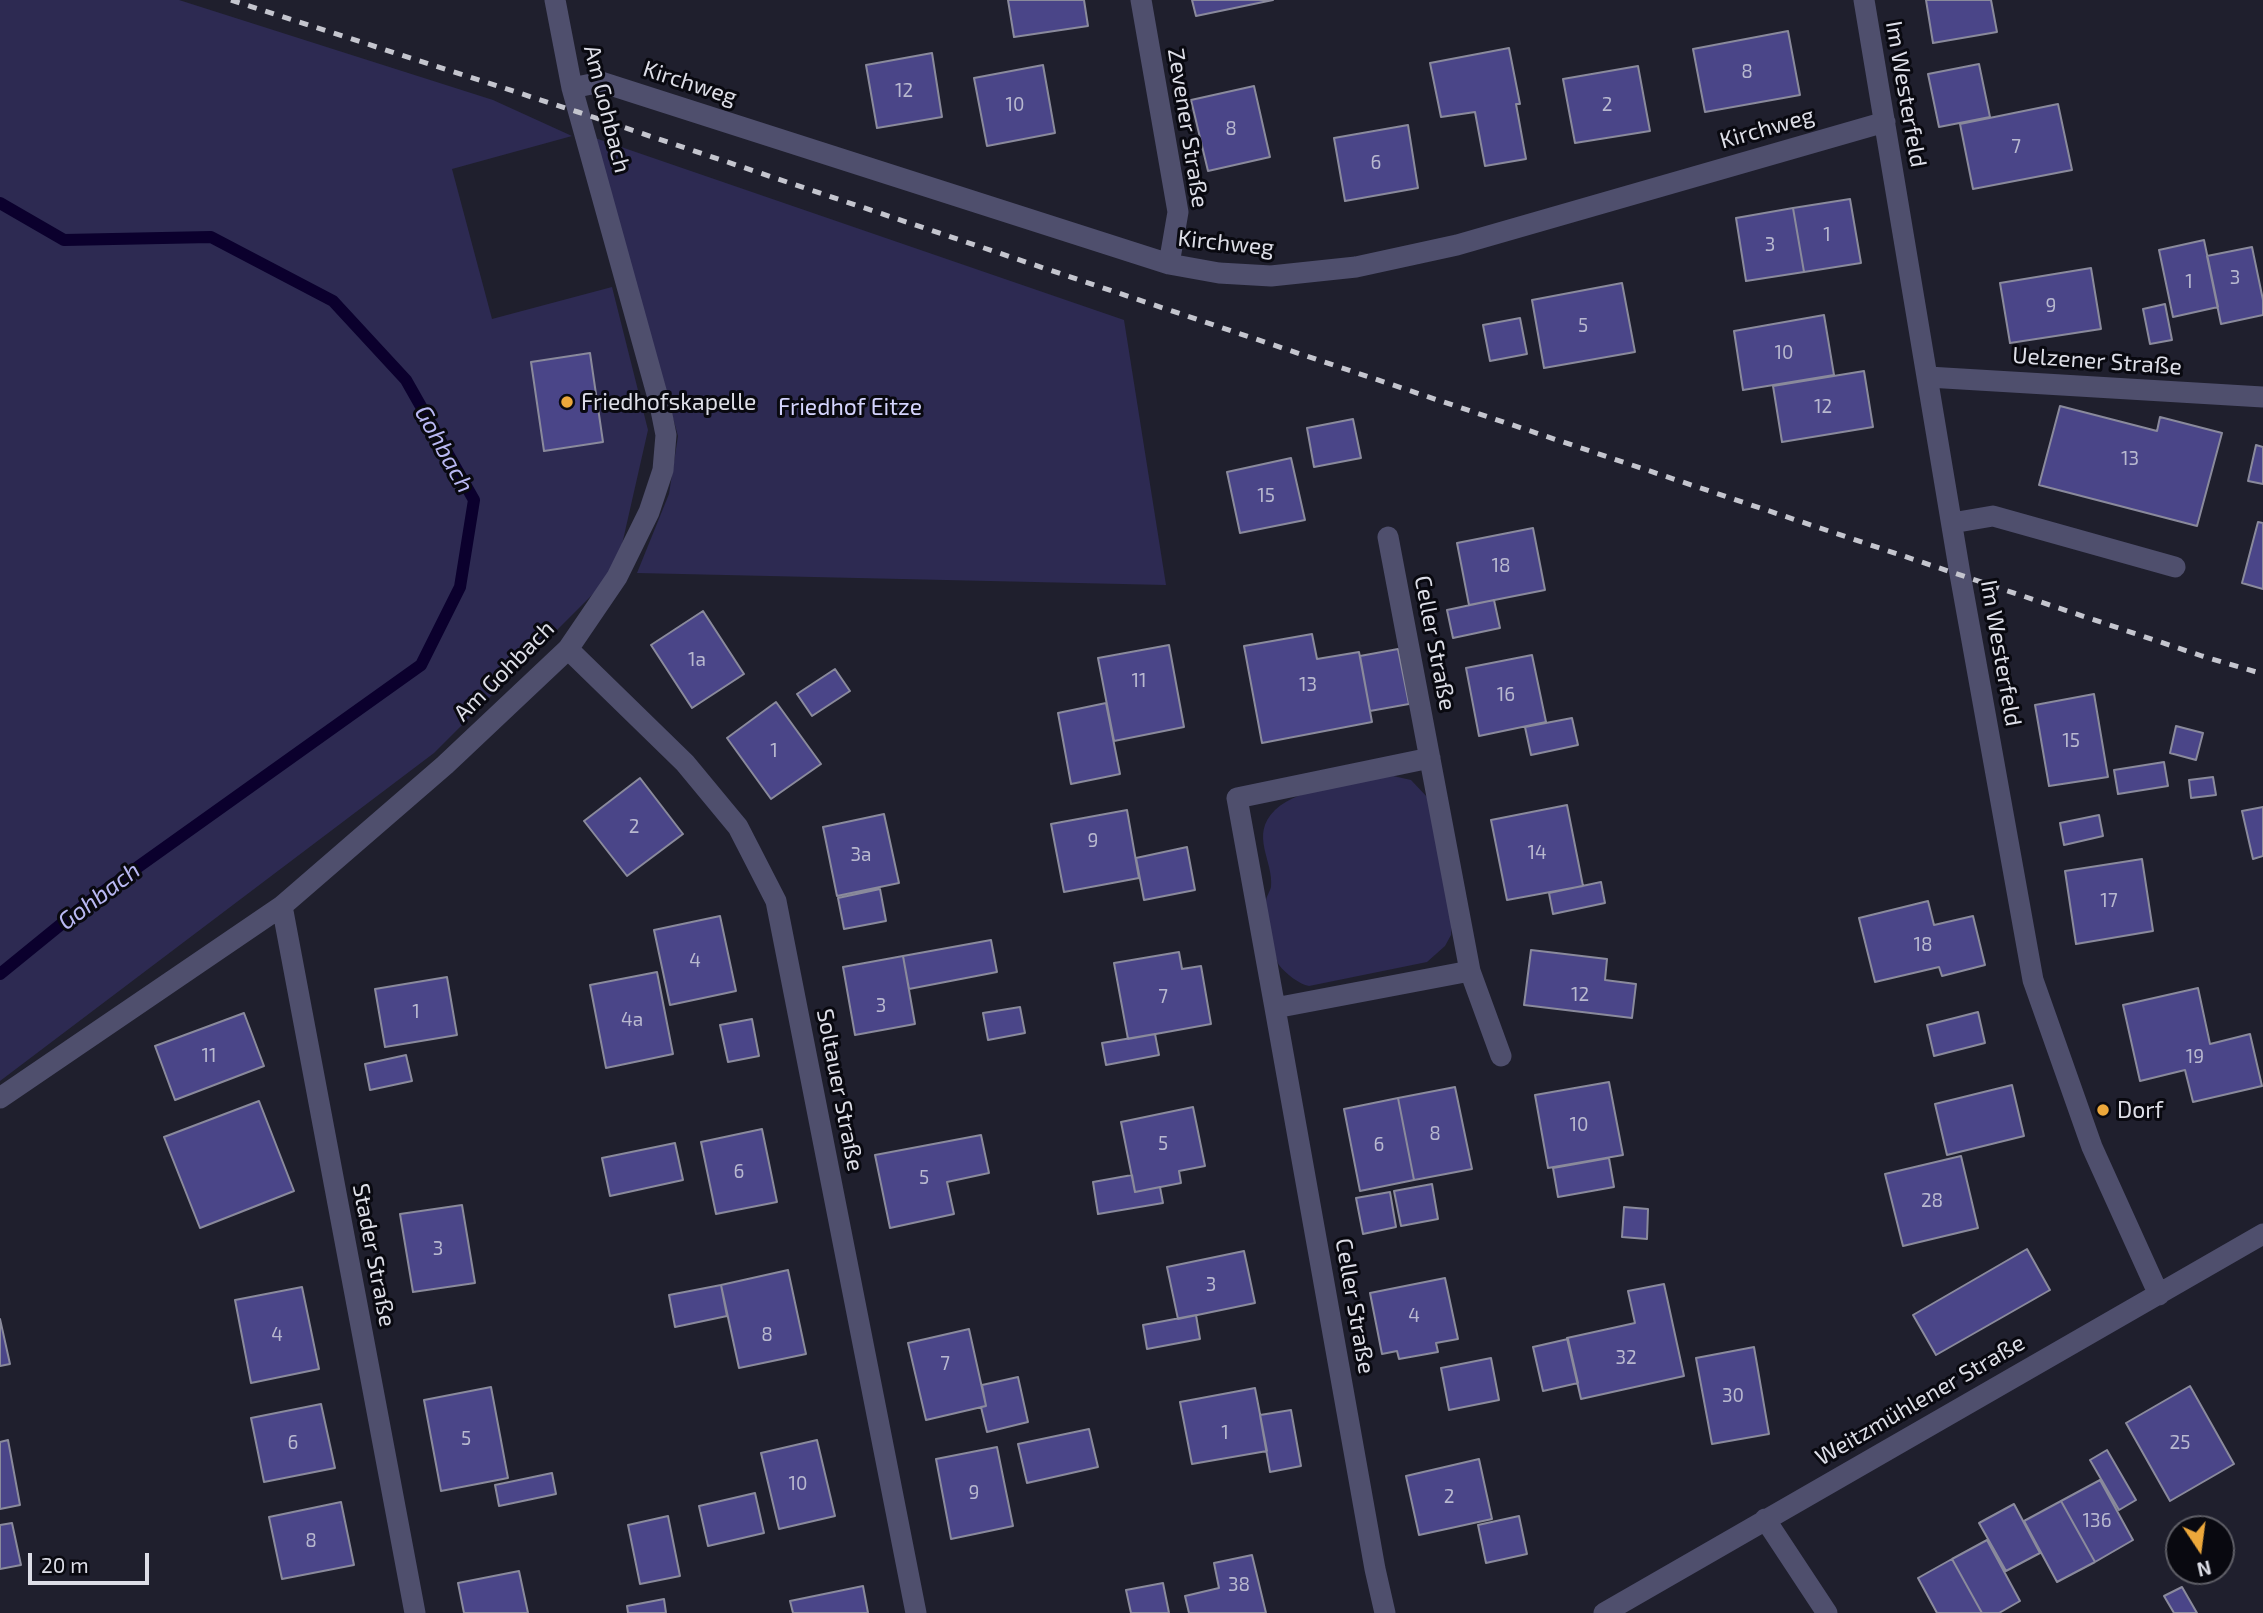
<!DOCTYPE html>
<html>
<head>
<meta charset="utf-8">
<style>
  body { margin:0 }
  #map { position:relative; width:2263px; height:1613px; overflow:hidden; background:#1f1f2d; font-family:"Exo 2",sans-serif }
  canvas { display:block }
  .north { position:absolute; left:2165px; top:1515px; width:70px; height:70px; box-sizing:border-box; background:#090910; border:2px solid #5e5e66; border-radius:50%; rotate:167deg; font-size:19px; font-weight:700; line-height:28px; text-align:center; color:#dddee7 }
  .north::after { content:''; display:block; margin:auto; width:24px; height:32px; background:#eda83b; clip-path:polygon(50% 0,100% 100%,50% 72%,0 100%) }
  .scale { position:absolute; left:28px; top:1553px; width:121px; height:32px; box-sizing:border-box; border:4px solid #dddee7; border-top:0; padding-left:9px; font-size:21px; line-height:24px; white-space:nowrap; color:#dddee7; -webkit-text-stroke:5px #090910; paint-order:stroke }
</style>
</head>
<body>
<div id="map">
<canvas width="2263" height="1613"></canvas>
<div class="north">N</div>
<div class="scale">20 m</div>
</div>
<script>
const context = document.querySelector('canvas').getContext('2d');
context.lineJoin = 'round';
function fill(path, color) {
  context.fillStyle = color;
  context.fill(path, 'evenodd');
}
function strokePath(path, color, width, dash) {
  context.strokeStyle = color;
  context.lineWidth = width;
  context.lineCap = dash ? 'butt' : 'round';
  context.setLineDash(dash || []);
  context.stroke(path);
}
function write(font, color, halo, rows, align = 'center') {
  context.font = font + ' "Exo 2",sans-serif';
  context.lineWidth = 6;
  context.setLineDash([]);
  context.textBaseline = 'middle';
  context.strokeStyle = halo;
  context.fillStyle = color;
  for (const [text, x, y, turn = 0] of rows) {
    context.save();
    context.translate(x, y);
    context.rotate((+turn || 0) * Math.PI / 180);
    context.textAlign = isNaN(turn) ? turn : align;
    if (halo) context.strokeText(text, 0, 0);
    context.fillText(text, 0, 0);
    context.restore();
  }
}
fill(new Path2D(`
  M0,0H179L493,100L572,136L452,169L492,319L612,287L648,430L616,571L434,753L0,1081Z
  M595,138L1124,320L1166,585L637,573L669,494L678,436Z
  M1393,776L1411,780L1428,798L1452,920L1451,935L1445,946L1427,962L1309,986C1299,984 1286,974 1279,965C1275,960 1266,910 1266,902C1266,896 1270,892 1271,887C1274,861 1249,835 1275,810C1300,786 1360,782 1393,776Z`), '#2d2a52');
strokePath(new Path2D(`
  M0,203L64,240L211,237L333,301L406,380L474,500L460,587L421,665L86,904L0,974`), '#0b002d', 12);
const building = new Path2D(`
  M1008,0H1084L1088,26L1014,37Z
  M1192,0H1273L1196,16Z
  M1926,0H1991L1997,32L1933,43Z
  M1788,31L1800,95L1705,112L1693,49Z
  M1509,48L1520,104H1516L1526,159L1485,166L1475,112L1441,117L1430,63Z
  M932,53L942,117L877,128L866,65Z
  M1979,64L1990,117L1939,127L1928,74Z
  M1043,65L1055,133L987,146L974,78Z
  M1638,66L1650,131L1575,143L1563,79Z
  M1254,86L1270,157L1208,171L1191,100Z
  M2058,104L2072,170L1973,189L1960,124Z
  M1408,125L1418,188L1345,201L1334,138Z
  M1850,199L1861,263L1804,272L1793,208Z
  M1793,208L1804,272L1746,281L1736,218Z
  M2204,240L2218,307L2173,317L2159,250Z
  M2252,247L2263,300V315L2221,324L2207,256Z
  M2091,268L2101,329L2010,343L2000,283Z
  M1622,283L1635,352L1544,368L1532,300Z
  M2165,304L2172,340L2150,344L2143,309Z
  M1824,315L1834,375L1743,390L1734,331Z
  M1520,318L1527,354L1490,361L1483,325Z
  M590,353L603,442L544,451L531,362Z
  M1864,371L1873,427L1782,442L1773,386Z
  M2060,406L2157,431L2160,417L2222,433L2197,526L2039,485Z
  M1353,419L1361,458L1314,467L1307,428Z
  M2256,445L2263,447V484L2248,481Z
  M1291,458L1305,520L1240,533L1227,472Z
  M2258,522L2263,523V589L2242,583Z
  M1533,528L1545,590L1469,605L1457,543Z
  M1494,600L1500,628L1453,638L1447,610Z
  M703,611L744,674L692,708L651,645Z
  M1312,634L1317,659L1359,652L1372,722L1262,743L1244,646Z
  M1169,645L1184,727L1114,741L1098,658Z
  M1398,649L1409,704L1370,711L1360,656Z
  M1532,655L1546,722L1479,736L1466,668Z
  M835,669L850,691L812,716L797,694Z
  M2094,694L2108,777L2049,786L2035,705Z
  M776,702L821,764L771,799L727,738Z
  M1106,703L1120,774L1071,784L1058,713Z
  M1572,718L1578,745L1531,755L1525,727Z
  M2176,726L2203,733L2196,760L2170,753Z
  M2164,762L2168,786L2118,794L2114,770Z
  M2213,777L2216,795L2191,798L2189,780Z
  M640,778L683,834L627,876L584,821Z
  M1567,805L1583,886L1507,900L1491,820Z
  M2263,807V856L2253,859L2242,811Z
  M1127,810L1139,878L1064,892L1051,824Z
  M884,814L899,883L837,896L823,827Z
  M2099,815L2103,836L2064,845L2060,823Z
  M1187,847L1195,890L1144,900L1136,858Z
  M2142,859L2153,931L2076,944L2065,871Z
  M1601,882L1605,903L1553,914L1549,893Z
  M880,889L886,921L844,929L838,898Z
  M1928,901L1934,925L1973,916L1985,965L1942,976L1939,967L1875,982L1859,918Z
  M720,916L736,991L670,1005L654,930Z
  M991,940L997,972L909,989L903,956Z
  M1531,950L1607,959L1605,980L1636,984L1632,1018L1524,1005Z
  M1179,952L1182,969L1201,966L1211,1024L1128,1039L1114,963Z
  M903,956L915,1024L855,1035L843,967Z
  M657,972L673,1054L606,1068L590,985Z
  M447,977L457,1035L385,1047L375,989Z
  M2198,988L2210,1044L2250,1034L2262,1086L2193,1102L2185,1070L2140,1081L2123,1005Z
  M1020,1007L1025,1033L988,1040L983,1013Z
  M1978,1012L1985,1043L1934,1056L1927,1025Z
  M244,1013L264,1066L175,1100L155,1046Z
  M752,1019L759,1056L728,1062L720,1025Z
  M1155,1034L1159,1055L1106,1065L1102,1043Z
  M406,1055L412,1081L370,1090L365,1064Z
  M1609,1082L1623,1155L1548,1168L1535,1095Z
  M2012,1085L2024,1136L1947,1155L1935,1104Z
  M1455,1087L1472,1169L1414,1180L1398,1098Z
  M1398,1098L1414,1180L1360,1191L1344,1109Z
  M259,1101L294,1191L200,1228L164,1137Z
  M1193,1107L1205,1166L1179,1171L1181,1183L1135,1192L1121,1122Z
  M762,1129L777,1202L716,1214L701,1142Z
  M981,1135L989,1173L947,1182L954,1214L890,1228L875,1155Z
  M675,1143L683,1180L610,1196L602,1158Z
  M1961,1156L1978,1228L1903,1246L1885,1174Z
  M1609,1158L1614,1187L1558,1197L1553,1168Z
  M1132,1175L1135,1192L1160,1187L1163,1203L1098,1214L1093,1182Z
  M1432,1184L1438,1219L1401,1226L1394,1191Z
  M1390,1192L1396,1227L1363,1234L1356,1198Z
  M462,1205L475,1283L413,1292L400,1214Z
  M1624,1207L1648,1209L1647,1239L1622,1237Z
  M2027,1249L2050,1290L1936,1355L1913,1315Z
  M1244,1251L1255,1303L1178,1319L1167,1267Z
  M788,1270L806,1354L739,1368L721,1285Z
  M1445,1278L1458,1339L1436,1343L1438,1352L1399,1359L1397,1351L1382,1354L1370,1293Z
  M1664,1284L1684,1376L1581,1399L1567,1338L1635,1323L1628,1291Z
  M721,1285L727,1316L675,1327L669,1295Z
  M302,1287L319,1369L251,1383L235,1300Z
  M1196,1315L1200,1339L1147,1349L1143,1325Z
  M0,1319L10,1364L0,1366Z
  M969,1329L986,1406L926,1420L908,1343Z
  M1568,1339L1578,1383L1543,1391L1533,1347Z
  M1754,1347L1769,1434L1712,1444L1696,1358Z
  M1491,1358L1499,1400L1449,1410L1441,1368Z
  M1018,1377L1028,1422L987,1432L981,1407L986,1406L982,1385Z
  M2190,1386L2234,1464L2170,1501L2126,1423Z
  M491,1387L508,1478L441,1491L424,1400Z
  M1255,1388L1267,1451L1192,1464L1180,1402Z
  M321,1404L335,1468L264,1482L251,1418Z
  M1291,1410L1301,1466L1270,1472L1260,1415Z
  M1089,1429L1098,1467L1027,1483L1018,1444Z
  M8,1440L20,1505L0,1509V1442Z
  M817,1440L835,1516L779,1529L761,1453Z
  M997,1447L1013,1526L951,1539L936,1459Z
  M2107,1450L2136,1500L2119,1510L2090,1460Z
  M1479,1459L1492,1519L1419,1535L1406,1476Z
  M552,1473L556,1494L499,1506L495,1485Z
  M2100,1480L2133,1540L2095,1562L2061,1501Z
  M755,1493L764,1533L708,1546L699,1506Z
  M2061,1501L2095,1562L2057,1582L2024,1521Z
  M341,1502L354,1565L282,1579L269,1517Z
  M2014,1504L2040,1553L2006,1571L1979,1523Z
  M668,1516L680,1576L640,1584L628,1525Z
  M1519,1516L1527,1554L1486,1563L1478,1525Z
  M12,1523L21,1565L0,1569V1525Z
  M1987,1540L2020,1601L1999,1613H1982L1952,1559Z
  M1252,1555L1266,1613H1189L1185,1596L1219,1588L1214,1563Z
  M1952,1559L1982,1613H1937L1918,1578Z
  M519,1571L528,1613H464L458,1583Z
  M1163,1583L1169,1613H1131L1126,1590Z
  M863,1586L868,1613H793L790,1601Z
  M2182,1587L2197,1613H2174L2164,1596Z
  M664,1599L666,1613H628L627,1606Z`);
fill(building, '#4a4588');
strokePath(building, '#8a8a9c', 2);
strokePath(new Path2D(`
  M1141,0L1178,212L1169,264
  M1864,0L1960,574L2033,980L2092,1147L2159,1295
  M572,88L601,82L1169,264L1219,273L1271,276L1356,267L1457,245L1885,122
  M1928,377L2263,397
  M1952,523L1993,516L2175,567
  M568,649L685,763L738,827L776,901L916,1613
  M282,906L415,1613
  M1470,971L1501,1056
  M1275,1008L1237,798L1430,758
  M0,1098L282,906L445,765L568,649L617,577L649,512L663,470L666,435L660,405L572,88L555,0
  M1765,1519L1827,1613
  M1385,1613L1375,1569L1275,1008L1470,971L1388,537
  M1604,1613L2263,1234`), '#4f4f6d', 21);
strokePath(new Path2D(`
  M231,0L578,112L2202,656L2263,674`), '#c4c5ce', 5, [9, 9]);
for (const [x, y, r, color] of [
  [567,402,7,"#eda83b"],
  [2103,1110,7,"#eda83b"]
]) {
  const dot = new Path2D();
  dot.arc(x, y, r, 0, 2 * Math.PI);
  context.fillStyle = color;
  context.fill(dot);
  strokePath(dot, '#090910', 2.5);
}
write('19px', '#b8b8cf', null, [
  ["8",1747,72],
  ["12",904,91],
  ["10",1015,105],
  ["2",1607,105],
  ["8",1231,129],
  ["7",2016,147],
  ["6",1376,163],
  ["1",1827,235],
  ["3",1770,245],
  ["3",2235,278],
  ["1",2189,282],
  ["9",2051,306],
  ["5",1583,326],
  ["10",1784,353],
  ["12",1823,407],
  ["13",2130,459],
  ["15",1266,496],
  ["18",1501,566],
  ["1a",697,660],
  ["11",1139,681],
  ["13",1308,685],
  ["16",1506,695],
  ["15",2071,741],
  ["1",774,751],
  ["2",634,827],
  ["9",1093,841],
  ["14",1537,853],
  ["3a",861,855],
  ["17",2109,901],
  ["18",1923,945],
  ["4",695,961],
  ["12",1580,995],
  ["7",1163,997],
  ["3",881,1006],
  ["1",416,1012],
  ["4a",632,1020],
  ["11",209,1056],
  ["19",2195,1057],
  ["10",1579,1125],
  ["8",1435,1134],
  ["5",1163,1144],
  ["6",1379,1145],
  ["6",739,1172],
  ["5",924,1178],
  ["28",1932,1201],
  ["3",438,1249],
  ["3",1211,1285],
  ["4",1414,1316],
  ["4",277,1335],
  ["8",767,1335],
  ["32",1626,1358],
  ["7",945,1364],
  ["30",1733,1396],
  ["1",1225,1433],
  ["5",466,1439],
  ["6",293,1443],
  ["25",2180,1443],
  ["10",798,1484],
  ["9",974,1493],
  ["2",1449,1497],
  ["136",2097,1521],
  ["8",311,1541],
  ["38",1239,1585]
]);
write('23px', '#dddee7', '#090910', [
  ["Kirchweg",690,83,18],
  ["Im Westerfeld",1906,94,80],
  ["Am Gohbach",607,109,76],
  ["Zevener Straße",1188,128,81],
  ["Kirchweg",1767,128,-16],
  ["Kirchweg",1226,243,6],
  ["Uelzener Straße",2097,361,4],
  ["Celler Straße",1435,643,79],
  ["Im Westerfeld",2001,653,80],
  ["Am Gohbach",504,671,-45],
  ["Soltauer Straße",840,1090,79],
  ["Stader Straße",374,1255,79],
  ["Celler Straße",1355,1306,80],
  ["Weitzmühlener Straße",1920,1400,-30]
]);
write('23px', '#dddee7', '#090910', [
  ["Friedhofskapelle",581,402],
  ["Dorf",2117,1110]
], 'left');
write('23px', '#d4d4fd', '#090910', [
  ["Friedhof Eitze",850,407]
]);
write('italic 24px', '#b9b8f3', '#090910', [
  ["Gohbach",444,449,61],
  ["Gohbach",99,896,-37]
]);
</script>
</body>
</html>
